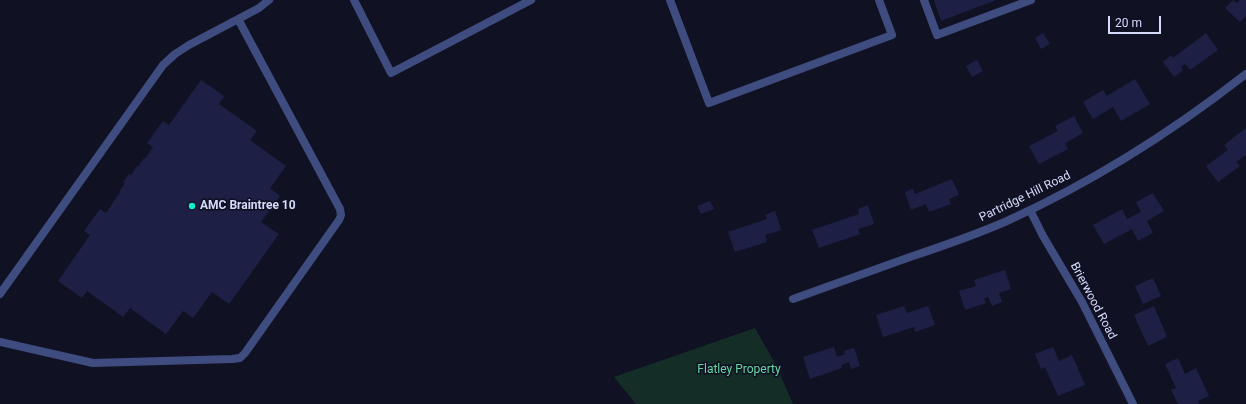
<!DOCTYPE html>
<html>
<head>
<meta charset="utf-8">
<style>
  body { margin:0 }
  #map { position:relative; width:1246px; height:404px; overflow:hidden; background:#101224; font-family:Roboto,sans-serif }
  canvas { display:block }
  .scale { position:absolute; left:1108px; top:16px; width:53px; height:18px; box-sizing:border-box; border:2px solid #d6dbfc; border-top:0; padding-left:5px; font-size:12px; line-height:14px; white-space:nowrap; color:#d6dbfc; -webkit-text-stroke:3px #101224; paint-order:stroke }
</style>
</head>
<body>
<div id="map">
<canvas width="1246" height="404"></canvas>
<div class="scale">20 m</div>
</div>
<script>
const context = document.querySelector('canvas').getContext('2d');
context.lineJoin = 'round';
function fill(path, color) {
  context.fillStyle = color;
  context.fill(path, 'evenodd');
}
function strokePath(path, color, width, dash) {
  context.strokeStyle = color;
  context.lineWidth = width;
  context.lineCap = dash ? 'butt' : 'round';
  context.setLineDash(dash || []);
  context.stroke(path);
}
function write(font, color, halo, rows, align = 'center') {
  context.font = font + ' Roboto,sans-serif';
  context.lineWidth = 3.5;
  context.setLineDash([]);
  context.textBaseline = 'middle';
  context.strokeStyle = halo;
  context.fillStyle = color;
  for (const [text, x, y, turn = 0] of rows) {
    context.save();
    context.translate(x, y);
    context.rotate((+turn || 0) * Math.PI / 180);
    context.textAlign = isNaN(turn) ? turn : align;
    if (halo) context.strokeText(text, 0, 0);
    context.fillText(text, 0, 0);
    context.restore();
  }
}
fill(new Path2D(`
  M755,328L777,367L793,404H636L614,377Z`), '#142e27');
fill(new Path2D(`
  M934,0H996L941,21Z
  M1233,0L1237,3L1240,0H1246V16L1240,22L1225,8Z
  M1043,33L1050,44L1041,49L1035,38Z
  M1206,33L1218,50L1190,70L1185,64L1181,67L1183,70L1174,77L1163,62L1171,55L1173,58Z
  M977,60L983,71L972,77L966,66Z
  M1135,79L1150,104L1121,121L1113,107L1093,119L1083,102L1103,90L1107,96Z
  M201,80L224,96L219,104L257,131L250,140L286,166L270,188L280,196L261,222L279,234L229,304L212,292L193,318L183,311L166,334L130,308L123,317L87,291L82,298L58,281L90,235L84,231L100,209L106,213L120,192H119L125,183L123,182L129,174L131,175L137,166L138,167L144,158L145,159L153,147L147,143L163,121L169,125Z
  M1074,116L1083,133L1065,143L1068,149L1039,164L1029,146L1058,131L1055,126Z
  M1246,128V155L1236,162L1240,166L1218,182L1206,166L1228,150L1224,145Z
  M952,179L959,195L949,199L951,204L929,212L926,204L911,210L905,192L913,189L915,194Z
  M1153,193L1164,211L1147,221L1153,233L1138,241L1132,229L1104,244L1093,225L1122,209L1127,219L1141,212L1136,202Z
  M710,201L714,209L701,214L697,206Z
  M868,205L874,224L858,229L860,234L819,248L812,230L859,214L858,209Z
  M775,211L781,230L765,235L767,242L735,252L728,232L767,219L765,215Z
  M1005,270L1011,289L999,293L1002,302L992,306L988,297L984,298L986,303L965,310L959,291L976,286L974,280Z
  M1153,278L1161,296L1143,304L1135,286Z
  M904,306L907,313L928,306L935,325L915,332L914,327L883,337L876,315Z
  M1154,306L1167,337L1148,346L1134,315Z
  M834,347L837,357L845,354L844,351L854,348L860,366L851,369L849,362L841,365L842,368L810,379L803,357Z
  M1053,347L1059,361L1072,355L1085,385L1058,396L1045,367L1041,369L1035,354Z
  M1178,358L1185,374L1196,368L1209,396L1198,401L1199,404H1178L1171,390L1176,388L1165,364Z`), '#1e1f44');
strokePath(new Path2D(`
  M354,0L391,73L531,0
  M670,0L709,103L892,35L879,0
  M924,0L937,35L1031,0
  M0,294L163,65L175,54L189,45L259,8L269,0
  M0,342L93,363L232,359L240,358L245,353L339,220L341,215L340,209L238,19`), '#3f4c80', 8);
strokePath(new Path2D(`
  M1030,210L1043,236L1082,302L1133,404
  M793,299C832,285 871,271 910,257C943,246 975,235 1007,221C1093,182 1172,132 1246,74`), '#3f4c80', 8);
for (const [x, y, r, color] of [
  [192,206,4,"#11edd0"]
]) {
  const dot = new Path2D();
  dot.arc(x, y, r, 0, 2 * Math.PI);
  context.fillStyle = color;
  context.fill(dot);
  strokePath(dot, '#101224', 1.5);
}
write('12px', '#d6dbfc', '#101224', [
  ["Partridge Hill Road",1025,197,-26],
  ["Brierwood Road",1093,301,62]
]);
write('bold 12px', '#d6dbfc', '#101224', [
  ["AMC Braintree 10",200,206]
], 'left');
write('12px', '#67d7a1', '#101224', [
  ["Flatley Property",739,370]
]);
</script>
</body>
</html>
